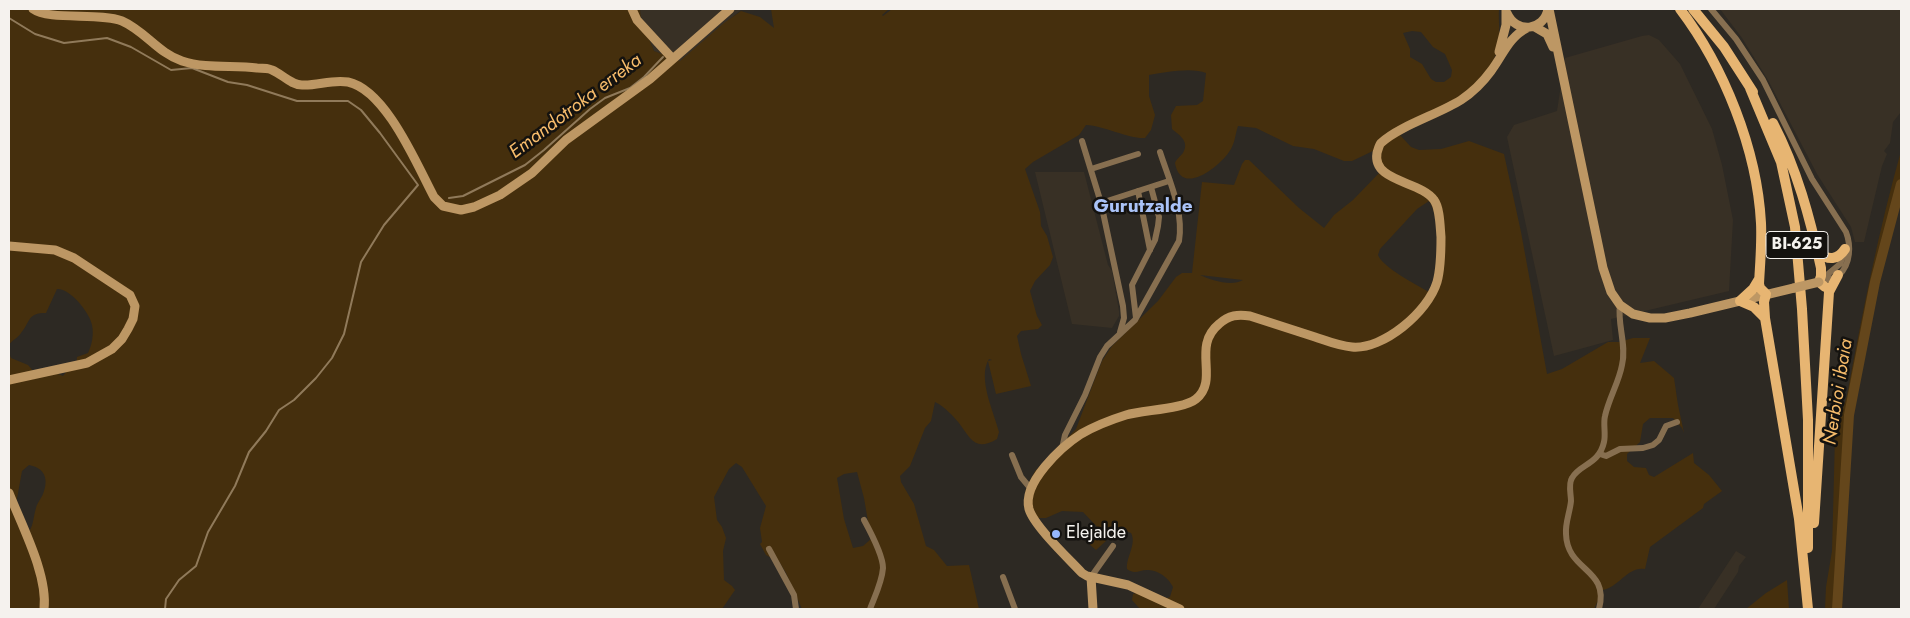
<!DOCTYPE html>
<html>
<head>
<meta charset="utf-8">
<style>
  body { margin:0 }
  #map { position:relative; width:1910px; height:618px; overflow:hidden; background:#2d2923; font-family:Jost,sans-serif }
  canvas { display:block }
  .frame { position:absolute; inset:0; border:10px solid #f5f2ee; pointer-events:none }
</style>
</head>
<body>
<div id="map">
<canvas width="1910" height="618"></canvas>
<div class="frame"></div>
</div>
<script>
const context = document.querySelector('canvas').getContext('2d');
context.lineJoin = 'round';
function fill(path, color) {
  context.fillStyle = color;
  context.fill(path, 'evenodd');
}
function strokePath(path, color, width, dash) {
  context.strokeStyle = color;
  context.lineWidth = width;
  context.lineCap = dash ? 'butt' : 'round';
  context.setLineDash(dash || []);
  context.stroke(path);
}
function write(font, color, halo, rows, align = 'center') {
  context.font = font + ' Jost,sans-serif';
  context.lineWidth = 5;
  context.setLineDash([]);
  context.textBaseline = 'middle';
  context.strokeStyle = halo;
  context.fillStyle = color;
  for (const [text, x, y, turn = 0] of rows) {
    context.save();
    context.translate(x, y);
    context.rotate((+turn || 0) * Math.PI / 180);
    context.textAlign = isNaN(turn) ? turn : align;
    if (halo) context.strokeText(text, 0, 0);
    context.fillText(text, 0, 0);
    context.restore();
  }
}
fill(new Path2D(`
  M640,9H742L680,62L654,51L641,20Z
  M1720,9H1901V112L1893,122L1890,143L1884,151L1887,154L1882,166L1864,242H1855L1851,227L1817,174L1768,80L1742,38Z
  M1649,35L1659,40L1680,64L1712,129L1722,165L1733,220L1729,291L1611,319L1613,340L1554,356L1507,137L1514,125L1557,111L1565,58L1642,36Z
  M1035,172H1084L1108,265L1112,271L1119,311V316L1112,328L1072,324Z
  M1736,551L1746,557L1739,566L1738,572L1714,609H1698Z`), '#383025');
fill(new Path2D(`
  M9,9H640L641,20L654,51L680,61L724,23L741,11L760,17L774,28L771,9H889L882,15L883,16L892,9H1499C1498,21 1501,35 1498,47C1488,90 1435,114 1400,135L1411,147L1419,150L1441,149L1469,141L1504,154L1521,232L1547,374L1562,369L1608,342H1619L1633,338H1650L1640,363L1654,361L1674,378L1678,405L1684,433L1682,428L1673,418H1650L1643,424L1640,442L1627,454V461L1634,467L1646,468L1649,475L1654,477L1693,453L1694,463L1709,475L1722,491L1704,504L1703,508L1650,547L1645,569C1628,566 1619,587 1603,590L1594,609H1140L1132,600L1133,594L1136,593L1167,598L1170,597L1173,587C1169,578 1157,569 1147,570C1139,570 1135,575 1127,569C1126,557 1137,544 1131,533L1123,530L1110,535H1105L1083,512L1062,511L1046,518H1038L1025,498L1026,488L1035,471L1076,429L1093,384L1102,361L1112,346L1158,301L1176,277L1182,273H1192L1202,182L1234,185L1242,164L1245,160H1249L1299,208L1324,228L1334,215L1353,200L1381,171L1375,150L1352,161H1344L1314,149L1293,146L1256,128L1238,126C1235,135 1235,144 1229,152C1219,167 1181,197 1175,163C1177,158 1180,157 1183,153C1190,141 1179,135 1172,129L1171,115L1176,106L1197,105L1203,101L1206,73C1193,67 1164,72 1149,75V96L1155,115L1151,130L1145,138C1129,139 1105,126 1086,125L1079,135L1033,162L1025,169L1040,212L1041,226L1047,236L1053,257L1050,265L1035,281L1030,291L1037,316L1042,325L1038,329L1021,331L1017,336L1021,354L1031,386L996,394L988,361L992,360L989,359C977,378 994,412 999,432L997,439C975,452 971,439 959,423C953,416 944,406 935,402L931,421L925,428L910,466L900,476L901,482L914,504L926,546L934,550L947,566L969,565L979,609H802L786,573L780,563L766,555L760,544L762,542L760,528L766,506L742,467L736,463L729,469L714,497L717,520L722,527L726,538L723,551L724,580L732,586L735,590L722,609H9V353L11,358L28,365L35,373H56L63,376L67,371L76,368L77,357L88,353C92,345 94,334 92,325C90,313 70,288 57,289L46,313C27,313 31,321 21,333C18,338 12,340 9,345ZM1412,31L1421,32L1433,47L1445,54L1452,70L1451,77L1444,82H1436L1431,79L1422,64L1410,57V49L1403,33ZM1429,201C1439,213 1439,258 1436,274C1435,280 1431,286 1429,292C1417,285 1382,267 1378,255L1380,249L1417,209ZM1200,275L1243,280C1232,287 1210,280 1200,275ZM29,465C45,468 49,479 43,494C41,499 37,503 36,508C33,517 34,527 27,534L16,504L22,471ZM857,472L864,498L871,539L863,546L853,548L844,519L837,478L844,474Z
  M1901,151V191L1878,282L1847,446L1842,609H1825L1826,587L1832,551L1835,437C1837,420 1845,407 1848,390C1863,310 1879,229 1901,151Z
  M1098,533L1106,541L1096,550L1088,543Z
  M1787,580L1789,609H1746L1766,593Z`), '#452f0d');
strokePath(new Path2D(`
  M9,18L35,34L64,43L107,38L131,47L171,70L192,68L228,82L247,85L297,101H348L361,110L380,133L418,185L384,225L361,262L344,334L332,358L316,378L294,400L279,410L266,431L249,452L235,486L208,532L196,566L179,580L166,599L165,609
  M449,198L463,196L525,165L544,150L590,109L605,98L630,88L644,77L663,57`), '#907a5a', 2);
strokePath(new Path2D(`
  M1837,609L1849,415L1875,282L1901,184`), '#64461b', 10);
strokePath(new Path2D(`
  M1711,9L1736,39L1763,80L1812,179L1846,232C1851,245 1851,264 1839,275C1834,279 1825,280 1819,282
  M1082,141L1101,203L1123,306L1124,318L1120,332
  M1091,169L1138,154
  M1138,191L1150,250
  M1101,203L1169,181
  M1822,279L1840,264L1844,253
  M1136,318L1132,285L1155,240L1158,226L1159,217L1151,187
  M1062,449L1065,435L1085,395L1100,357L1107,346L1135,320L1179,241C1184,211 1169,180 1160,152
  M1600,454L1606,456L1620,449L1643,448L1653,445L1659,440L1666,426L1677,422
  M1012,455L1021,477L1031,489
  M864,520C870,531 883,555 883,568C882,582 875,596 870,609
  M769,549L794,595L796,609
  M1003,577L1015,609
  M1091,577L1113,546
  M1599,609C1610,568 1567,572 1566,534C1565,523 1570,512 1571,501C1571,494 1568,484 1572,478C1579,464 1599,465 1604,442C1606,434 1603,424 1605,416C1609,398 1619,382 1622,365C1627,345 1617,324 1620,305`), '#876f50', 6);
strokePath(new Path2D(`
  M33,9C49,21 100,12 122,21C145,31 158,53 182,61C206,69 233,65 257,68C262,68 268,68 272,70C282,74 291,85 302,85C317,86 332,79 348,82C386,90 417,165 434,197L443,206L461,210L474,207L500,195L532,173L566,140L650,79L730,9
  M632,9L637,20L672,58
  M1549,9L1603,268L1611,292L1620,305L1633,314L1650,318H1665L1690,313L1794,288
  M1507,13C1516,34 1544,31 1548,9
  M1535,27L1547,34L1553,47
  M1499,52L1506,25V9
  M9,246L55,250L74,258L130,295L135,306L133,319L128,329L122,339L112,349L87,363L9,380
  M9,493C22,526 48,575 44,609
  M1091,577L1093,609
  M1180,609L1128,585L1087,576L1082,573C1069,559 1034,526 1029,509C1022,483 1061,447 1081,434C1095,426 1110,420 1126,415C1143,410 1184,409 1196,399C1220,379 1191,347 1219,324C1229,315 1238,314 1250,316C1272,323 1294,330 1315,337C1327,341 1339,346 1352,347C1383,350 1428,312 1437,282C1441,268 1441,251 1441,237C1440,226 1440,208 1434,200C1421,181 1372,182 1377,153C1378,150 1379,145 1381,143C1399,126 1439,114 1461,100C1473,92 1483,82 1491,71C1503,55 1509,37 1527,28`), '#bd9764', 9);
strokePath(new Path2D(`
  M1680,9C1724,67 1757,149 1761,223C1762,244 1760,264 1759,284L1760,288L1766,294L1764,302L1765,318L1799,519L1808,609
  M1693,9L1724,47L1753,92
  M1750,88L1781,162L1795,227L1802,309L1808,420V548
  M1773,123C1797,169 1810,218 1821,268V276L1819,282L1825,287
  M1818,252C1828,261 1838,260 1845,249
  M1740,301L1754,307L1765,318
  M1740,301L1753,289L1759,279
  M1814,523L1829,292L1838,275`), '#e7b572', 10);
strokePath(new Path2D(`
  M1794,288L1819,282`), '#bd9764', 9);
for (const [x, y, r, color] of [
  [1056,534,5,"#95b6fd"]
]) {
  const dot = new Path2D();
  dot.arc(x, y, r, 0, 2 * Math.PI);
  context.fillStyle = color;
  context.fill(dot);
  strokePath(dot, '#14120f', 2);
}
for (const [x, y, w] of [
  [1797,245,62]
]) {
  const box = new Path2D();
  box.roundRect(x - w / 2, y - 13.5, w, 27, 4);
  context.fillStyle = '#14120f';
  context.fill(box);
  strokePath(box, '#f5f2ee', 1);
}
write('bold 16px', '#f5f2ee', null, [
  ["BI-625",1797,245]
]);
write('18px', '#f5f2ee', '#14120f', [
  ["Elejalde",1066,534]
], 'left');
write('italic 19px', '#f7bc6b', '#14120f', [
  ["Emandotroka erreka",576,107,-37],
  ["Nerbioi ibaia",1839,392,-81]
]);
write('bold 19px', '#aac3f8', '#14120f', [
  ["Gurutzalde",1143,207]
]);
</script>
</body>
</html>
